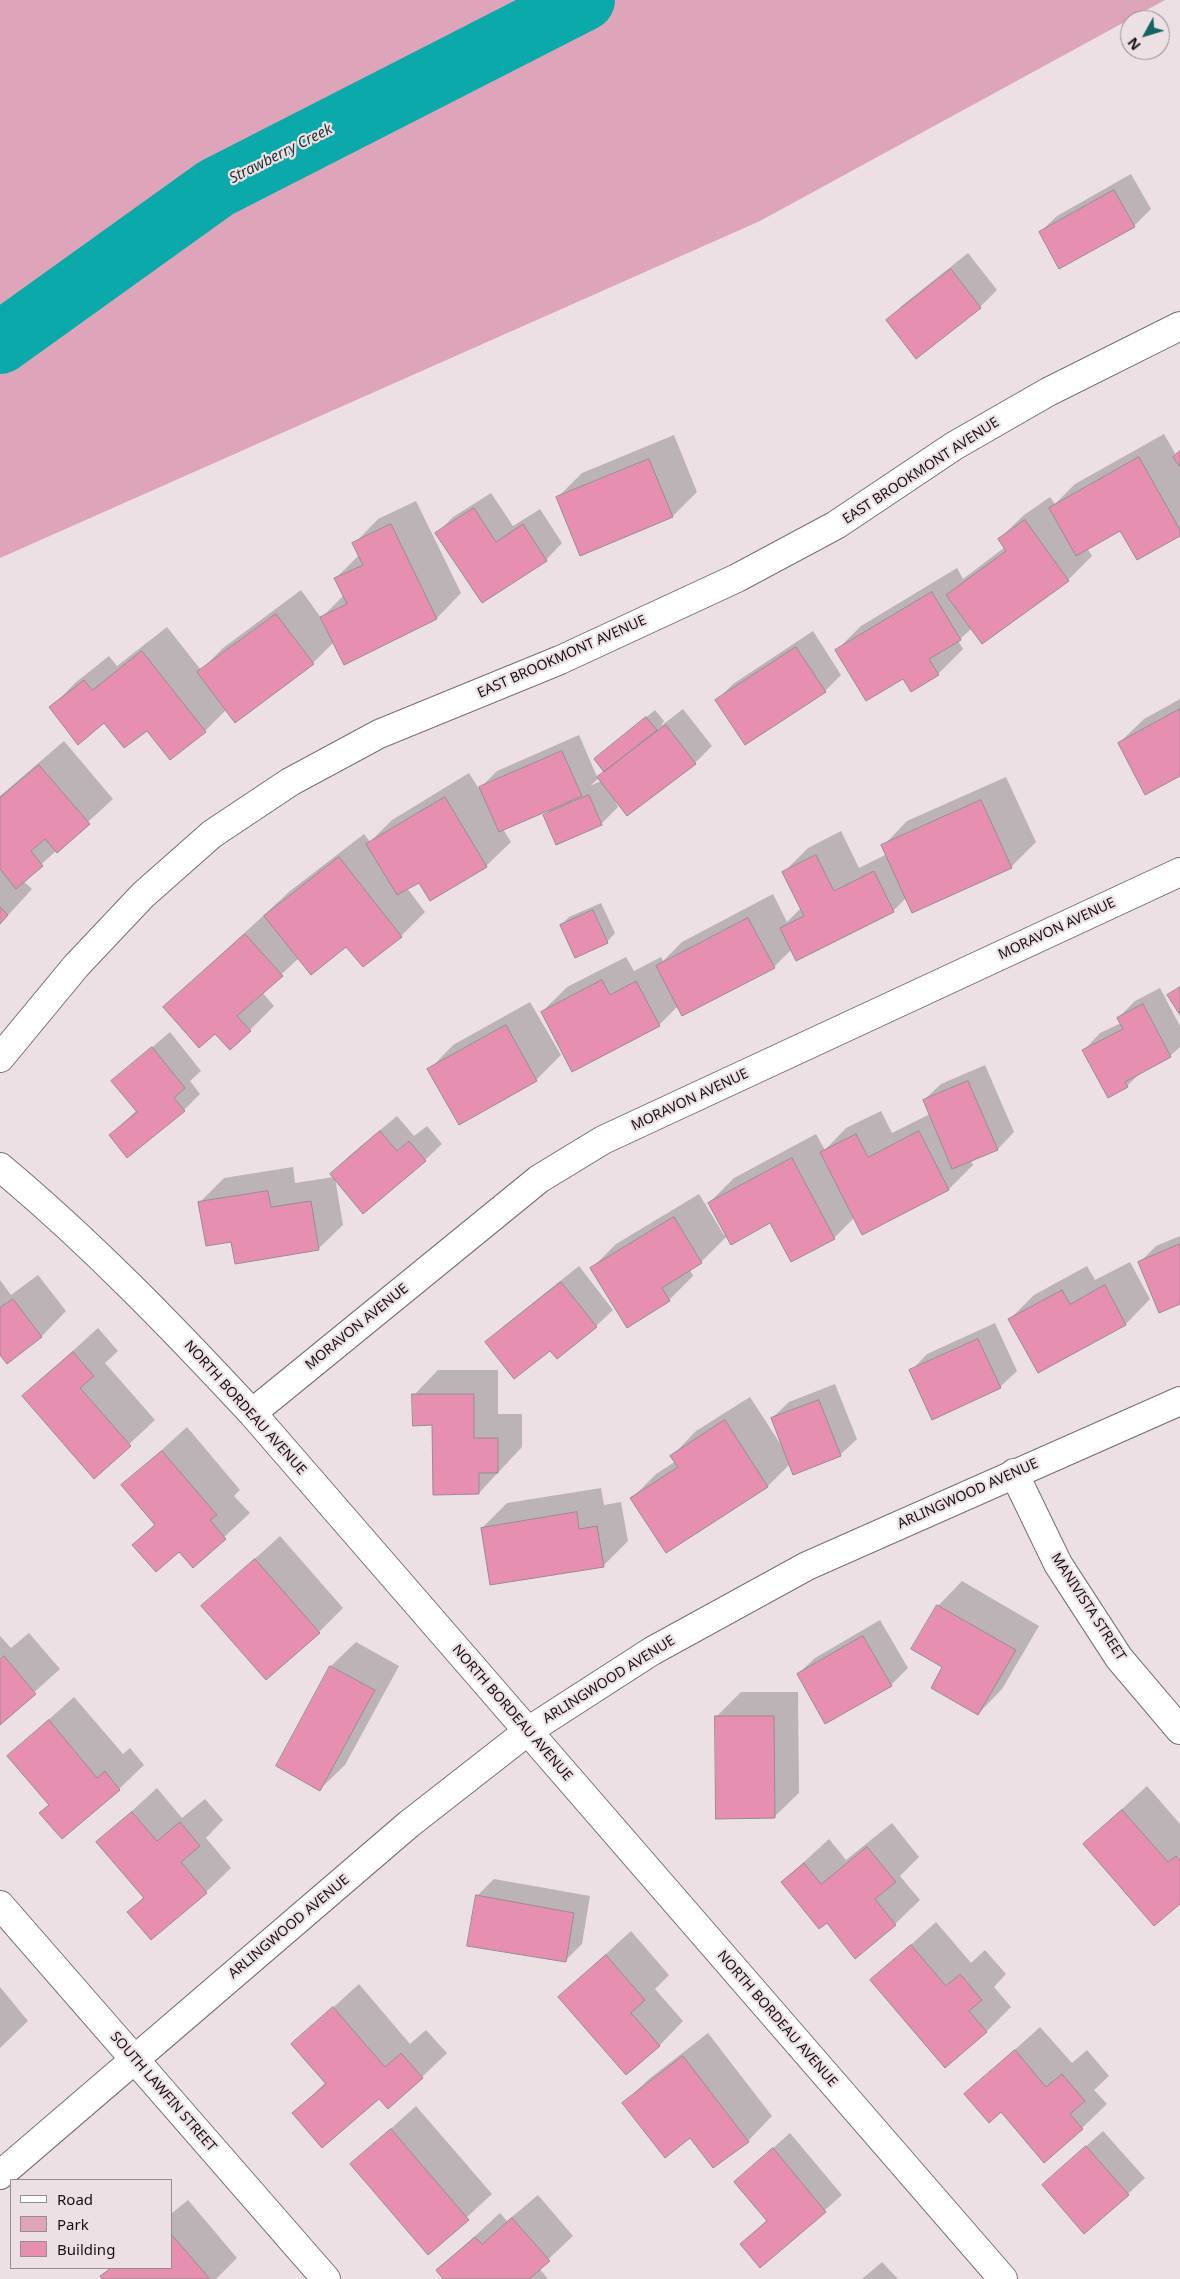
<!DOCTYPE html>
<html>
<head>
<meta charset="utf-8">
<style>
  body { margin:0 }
  #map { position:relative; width:1180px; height:2279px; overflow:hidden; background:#ece0e4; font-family:"Noto Sans",sans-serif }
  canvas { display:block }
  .legend { position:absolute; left:10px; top:2179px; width:162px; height:90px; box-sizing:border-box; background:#ece0e4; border:1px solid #968d90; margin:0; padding:6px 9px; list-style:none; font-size:15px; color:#151112 }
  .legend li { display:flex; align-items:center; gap:10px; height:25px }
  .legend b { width:25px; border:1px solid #968d90 }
  .north { position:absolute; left:1120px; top:10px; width:50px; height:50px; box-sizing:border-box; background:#ece0e4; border:1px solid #968d90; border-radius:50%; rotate:231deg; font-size:14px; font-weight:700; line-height:20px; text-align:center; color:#151112 }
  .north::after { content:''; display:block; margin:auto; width:18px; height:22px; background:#136363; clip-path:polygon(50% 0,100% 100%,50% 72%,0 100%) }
</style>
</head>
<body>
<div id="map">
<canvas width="1180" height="2279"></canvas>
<ul class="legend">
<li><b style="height:6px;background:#fff"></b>Road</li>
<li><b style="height:14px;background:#dea5ba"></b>Park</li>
<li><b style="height:14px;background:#e68fb0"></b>Building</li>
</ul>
<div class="north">N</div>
</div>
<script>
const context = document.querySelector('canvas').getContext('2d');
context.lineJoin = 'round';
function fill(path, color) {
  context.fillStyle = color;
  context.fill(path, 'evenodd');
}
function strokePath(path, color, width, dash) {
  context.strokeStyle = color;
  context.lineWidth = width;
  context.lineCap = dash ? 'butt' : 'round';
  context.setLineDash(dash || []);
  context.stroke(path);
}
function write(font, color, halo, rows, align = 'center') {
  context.font = font + ' "Noto Sans",sans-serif';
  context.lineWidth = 4.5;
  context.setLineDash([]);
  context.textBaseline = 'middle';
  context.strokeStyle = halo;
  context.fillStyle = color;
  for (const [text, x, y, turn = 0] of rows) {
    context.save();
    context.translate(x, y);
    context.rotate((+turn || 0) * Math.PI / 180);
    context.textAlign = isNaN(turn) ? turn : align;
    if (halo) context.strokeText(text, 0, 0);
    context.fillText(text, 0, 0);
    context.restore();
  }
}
fill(new Path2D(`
  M0,0H1165L760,221L0,558Z`), '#dea5ba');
fill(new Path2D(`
  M1131,174L1151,209L1134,226L1060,268L1040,232L1057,216Z
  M968,253L997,290L980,307L916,357L887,320L904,304Z
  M1164,434L1176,455L1180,451V535L1121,529L1087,548L1092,556L1068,580L972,628L958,641L963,649L938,674L911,690L904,678L837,650L861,626L957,568L963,579L1005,547L999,539L1024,515L1050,497L1055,504L1075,484Z
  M674,435L697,492L673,516L581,554L558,497L582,473Z
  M491,493L513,526L540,509L562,543L546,560L437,533L453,517Z
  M416,501L461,593L437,618L344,663L334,642L313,663L227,709L205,731L170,759L147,729L105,722L51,708L75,683L109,656L117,666L167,627L201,670L223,648L301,590L321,618L344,595L336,578L359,555L354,544L378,519Z
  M813,631L841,675L825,691L717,700L733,684Z
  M1180,699V775L1119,743L1144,719Z
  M683,709L712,746L695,763L615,801L618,807L601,824L545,815L552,808L503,829L511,842L486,866L419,881L407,888L425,912L401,936L347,946L299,958L262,992L274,1006L250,1030L216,1032L164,1007L290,891L364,834L370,842L392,820L469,773L479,789L497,771L579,735L598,779L605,771L596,759L604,751L655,710L664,721L661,726ZM599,778L601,781L592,785H591Z
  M64,741L113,799L23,881L32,889L0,924V796Z
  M1006,777L1036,842L1011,867L907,897L893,911L797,959L792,949L774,967L678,1006L659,1025L542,1012L567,987L626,957L634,971L661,957L663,961L682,942L773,894L787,922L801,908L784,872L808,848L841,831L859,868L887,854L883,846L907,821Z
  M601,903L615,933L607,942L561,925L569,917Z
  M1160,988L1180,1026V1047L1170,1056L1142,1071L1127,1086L1084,1050L1100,1033L1121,1023L1118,1018L1135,1001Z
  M530,1002L561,1055L536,1080L459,1123L429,1070L453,1045Z
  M170,1032L201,1071L190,1081L200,1094L184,1110L110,1135L137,1110L113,1081Z
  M985,1065L1014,1132L998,1149L971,1160L973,1165L949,1189L863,1233L855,1217L834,1238L770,1222L727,1236L701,1262L690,1270L693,1276L669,1300L592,1268L616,1244L699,1194L724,1235L726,1234L709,1203L734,1178L816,1134L825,1150L846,1128L881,1111L892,1133L930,1114L924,1100L941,1084Z
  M397,1116L414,1136L427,1126L442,1144L425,1160L335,1178L343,1225L318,1249L232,1241L200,1202L224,1178L293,1167L295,1183L334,1177L332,1174L348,1157Z
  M1180,1236V1303L1139,1263L1156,1246Z
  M1130,1262L1150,1299L1126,1324L1038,1371L1010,1319L1034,1295L1087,1266L1095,1280Z
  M579,1266L613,1310L596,1326L550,1350L487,1342L504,1326Z
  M38,1275L66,1311L42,1336L7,1362L0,1353V1280L11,1295Z
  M995,1323L1017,1371L1000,1387L911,1371L927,1354Z
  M98,1328L118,1351L105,1363L155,1420L94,1477L23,1396Z
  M438,1370H498V1414H522V1447L479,1493L414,1395Z
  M835,1384L857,1439L840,1455L790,1464L768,1486L666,1552L632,1498L656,1474L676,1461L672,1456L696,1431L750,1397L781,1445L772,1418L789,1402Z
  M187,1427L240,1490L234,1496L250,1513L193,1566L179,1550L134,1545L156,1523L123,1485Z
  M601,1488L604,1505L621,1502L628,1541L603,1566L482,1528L507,1503Z
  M280,1536L343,1608L319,1632L203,1606Z
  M962,1581L1039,1626L1002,1689L978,1714L944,1667L938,1606Z
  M880,1620L908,1668L891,1685L798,1674L815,1658Z
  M29,1633L60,1669L0,1723V1636L11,1648Z
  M356,1642L399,1666L345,1765L320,1789L277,1766L331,1666Z
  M741,1692H798L799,1793L774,1817L717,1716Z
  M74,1697L123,1754L130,1748L144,1765L119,1789L62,1838L50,1804L8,1756Z
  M1147,1786L1180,1824V1902L1084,1844Z
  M157,1788L182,1818L205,1799L223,1820L206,1838L231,1868L206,1892L151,1938L129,1912L144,1897L98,1842Z
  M892,1823L919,1857L900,1876L920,1900L895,1924L782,1882L829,1839L846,1860Z
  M494,1879L590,1896L582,1944L565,1961L477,1896Z
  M936,1922L971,1963L985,1950L1006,1974L994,1987L1011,2007L986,2032L872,1980Z
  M631,1931L669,1975L655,1989L683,2021L659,2046L559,1997Z
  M359,1984L410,2044L426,2030L447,2053L422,2077L379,2097L294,2113L326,2082L293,2044Z
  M0,1987L28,2021L0,2048Z
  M1040,2027L1072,2063L1087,2050L1109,2076L1094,2090L1107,2104L1082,2128L1002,2111L966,2094Z
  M708,2033L772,2116L748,2141L624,2103L649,2079Z
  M416,2106L492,2194L428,2253L352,2164Z
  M1103,2131L1145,2178L1128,2194L1043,2185Z
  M790,2133L842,2195L761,2266L742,2244L767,2220L735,2182Z
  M538,2195L573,2236L539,2268L548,2279H445L438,2270L500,2213L507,2221Z
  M188,2200L237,2258L216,2279H104L102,2277L111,2268H171V2214Z
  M882,2262L898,2279H862Z`), '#0003');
strokePath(new Path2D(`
  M0,343L216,188L584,0`), '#0ba9a9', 62);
const building = new Path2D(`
  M1114,190L1135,227L1059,269L1039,232Z
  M951,269L981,308L916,359L886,320Z
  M1180,451V467L1173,457Z
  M1139,457L1180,530V536L1137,560L1120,531L1076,556L1049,508Z
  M649,459L673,517L580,556L556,497Z
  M474,508L496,542L523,524L547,561L482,603L435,533Z
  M1025,520L1069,581L982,644L946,595L1006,551L998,539Z
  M391,524L437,619L344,665L320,617L347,604L334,578L363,565L352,543Z
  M932,592L961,640L929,659L939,675L911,692L903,679L866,701L835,650Z
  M276,614L314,664L235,723L197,672Z
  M796,647L826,692L745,745L715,700Z
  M142,651L206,732L170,760L147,731L124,748L104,723L78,745L49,707L84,680L92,690Z
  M1180,709V776L1145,795L1118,743Z
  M646,717L657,730L604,772L594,759Z
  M666,725L696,764L627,816L597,777Z
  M562,751L582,796L499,832L479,787Z
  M39,765L90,824L57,853L45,839L31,851L43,866L16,889L0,869V798Z
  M589,795L602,825L556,845L543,815Z
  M445,797L487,867L430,901L419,883L397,895L366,844Z
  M981,800L1012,868L912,913L881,845Z
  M816,855L834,891L874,871L894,912L796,961L780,928L804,916L782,872Z
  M339,857L402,937L363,967L346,947L311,975L264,916Z
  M0,907L8,915L0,924Z
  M593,910L608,943L575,958L560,925Z
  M748,918L775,968L682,1016L656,966Z
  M245,934L283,976L237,1016L251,1031L230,1050L215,1034L199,1048L163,1007Z
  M602,980L610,995L636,981L660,1026L572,1072L541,1012Z
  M1180,987V1015L1167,995Z
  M1143,1004L1171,1057L1125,1082L1128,1087L1108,1098L1082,1050L1123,1029L1117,1018Z
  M506,1025L537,1081L459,1125L427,1069Z
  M152,1047L185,1088L174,1098L185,1111L127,1158L109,1135L137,1112L111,1081Z
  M968,1081L998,1150L952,1169L923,1100Z
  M380,1131L397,1151L409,1141L426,1161L363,1214L330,1174Z
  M919,1131L949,1190L862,1235L820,1152L856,1134L868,1157Z
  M792,1158L835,1239L791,1262L770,1223L731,1245L708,1203Z
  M268,1191L271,1207L311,1201L319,1250L235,1264L231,1242L206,1246L198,1202Z
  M674,1217L702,1263L662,1288L670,1301L627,1328L590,1268Z
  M1180,1244V1304L1159,1313L1138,1262Z
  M561,1282L597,1327L557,1359L550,1351L514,1379L485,1342Z
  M1105,1285L1126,1325L1038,1373L1008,1319L1062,1290L1070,1304Z
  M13,1299L42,1337L7,1364L0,1355V1308Z
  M978,1339L1001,1388L932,1420L909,1370Z
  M73,1352L94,1376L80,1388L131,1446L94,1479L22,1396Z
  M412,1394H474V1438H498V1473H479V1494L433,1495L432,1425L413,1426Z
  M819,1400L841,1456L793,1475L771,1418Z
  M725,1420L768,1487L666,1553L630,1498L678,1467L670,1456Z
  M162,1451L217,1515L210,1520L226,1539L193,1568L179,1552L156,1572L132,1545L155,1525L121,1485Z
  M577,1512L579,1529L597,1526L604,1567L490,1585L481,1528Z
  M255,1559L320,1633L266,1680L201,1606Z
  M937,1605L1016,1650L978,1715L931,1688L942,1667L911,1649Z
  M863,1636L892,1686L825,1724L797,1674Z
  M4,1656L36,1694L0,1725V1660Z
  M330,1666L375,1690L320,1791L276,1766Z
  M715,1716H774L775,1818L716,1819Z
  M49,1720L97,1778L105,1771L120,1790L62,1839L39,1813L49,1805L7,1756Z
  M1122,1810L1168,1862L1176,1856L1180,1860V1904L1154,1926L1083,1844Z
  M132,1812L157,1841L180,1822L200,1846L181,1862L207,1893L151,1940L127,1912L144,1898L96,1842Z
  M867,1847L896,1882L875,1899L896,1925L855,1959L827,1923L819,1929L781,1882L804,1863L821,1884Z
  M476,1895L574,1913L566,1962L467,1946Z
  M911,1945L946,1986L960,1974L982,2000L969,2011L987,2032L945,2068L870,1980Z
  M606,1955L645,2000L631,2013L660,2046L626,2075L558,1997Z
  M333,2007L385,2067L401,2053L423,2078L388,2109L379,2099L322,2148L292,2113L326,2084L291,2044Z
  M1015,2050L1046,2087L1062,2074L1085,2101L1070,2114L1083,2129L1044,2163L1001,2112L989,2123L964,2094Z
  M683,2056L749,2142L713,2168L690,2138L665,2158L622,2103Z
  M391,2129L469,2220L428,2255L350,2164Z
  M1086,2146L1129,2195L1084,2234L1042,2185Z
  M773,2148L826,2212L760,2268L740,2244L767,2221L734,2182Z
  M512,2218L550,2261L529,2279H443L436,2270L475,2237L482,2244Z
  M171,2234L210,2279H102L100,2276L111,2268H171Z`);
fill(building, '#e68fb0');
strokePath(building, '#978c90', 1);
const street = new Path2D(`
  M0,1058L76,966L143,895L212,834L290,782L379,734L560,660L737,578L836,525L954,446L1048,392L1180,326
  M0,1167C91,1243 172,1327 252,1413L1003,2279
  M252,1413L539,1179L603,1140L1180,872
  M1014,1473L1058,1564L1119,1658L1180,1730
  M0,1905L326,2279
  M0,2175L409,1824L528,1731L652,1651L807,1566L1180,1401`);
strokePath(street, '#796e72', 30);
strokePath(street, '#fff', 28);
write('14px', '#151112', '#ece0e4', [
  ["EAST BROOKMONT AVENUE",921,471,-33],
  ["EAST BROOKMONT AVENUE",562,657,-24],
  ["MORAVON AVENUE",1057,929,-25],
  ["MORAVON AVENUE",690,1100,-25],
  ["MORAVON AVENUE",357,1327,-39],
  ["NORTH BORDEAU AVENUE",245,1408,48],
  ["ARLINGWOOD AVENUE",968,1494,-24],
  ["MANIVISTA STREET",1088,1607,57],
  ["ARLINGWOOD AVENUE",609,1680,-32],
  ["NORTH BORDEAU AVENUE",512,1713,49],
  ["ARLINGWOOD AVENUE",289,1927,-40],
  ["NORTH BORDEAU AVENUE",777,2019,49],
  ["SOUTH LAWFIN STREET",163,2092,49]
]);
write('italic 15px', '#1e3534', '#ece0e4', [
  ["Strawberry Creek",281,154,-27]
]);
</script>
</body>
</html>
